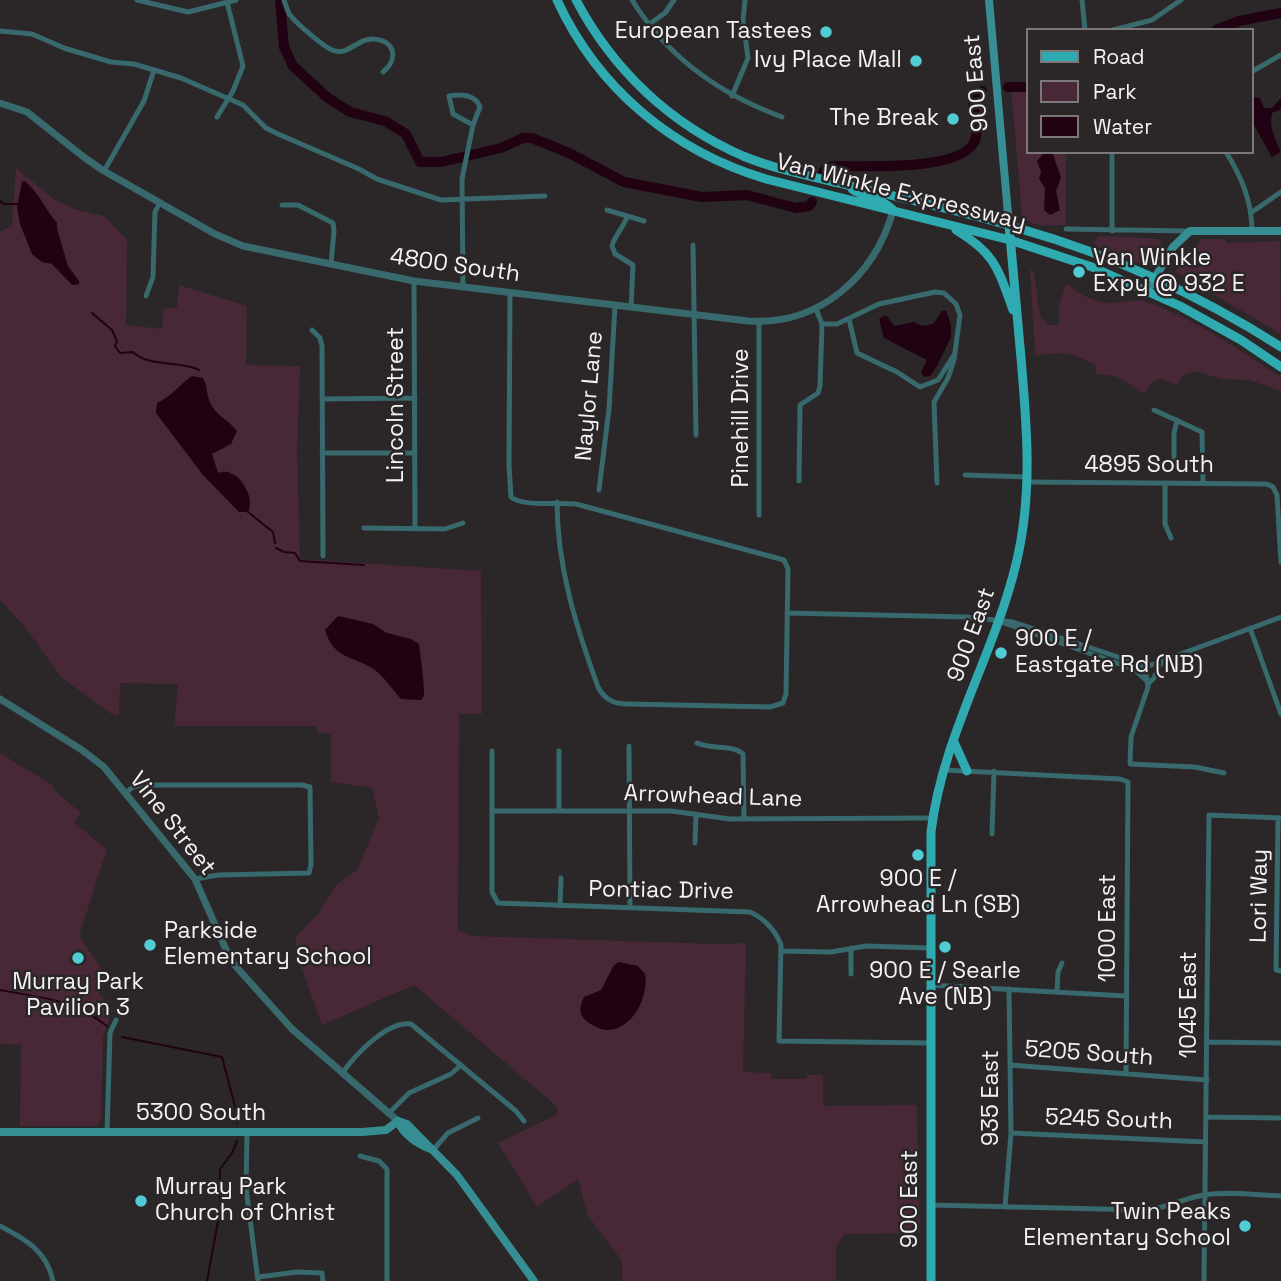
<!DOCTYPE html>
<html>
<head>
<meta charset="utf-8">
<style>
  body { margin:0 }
  #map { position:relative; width:1281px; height:1281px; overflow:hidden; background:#2b2628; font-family:"Space Grotesk",sans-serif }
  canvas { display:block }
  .legend { position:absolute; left:1026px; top:28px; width:228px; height:126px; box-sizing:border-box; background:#2b2628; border:2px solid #7c7879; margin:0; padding:9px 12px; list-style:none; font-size:21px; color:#f5f2f3 }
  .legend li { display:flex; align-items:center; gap:14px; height:35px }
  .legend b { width:35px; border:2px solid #7c7879 }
</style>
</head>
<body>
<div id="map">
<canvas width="1281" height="1281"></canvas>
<ul class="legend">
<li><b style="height:9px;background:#30aab1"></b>Road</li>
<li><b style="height:19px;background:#482737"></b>Park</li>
<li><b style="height:19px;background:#200212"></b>Water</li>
</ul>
</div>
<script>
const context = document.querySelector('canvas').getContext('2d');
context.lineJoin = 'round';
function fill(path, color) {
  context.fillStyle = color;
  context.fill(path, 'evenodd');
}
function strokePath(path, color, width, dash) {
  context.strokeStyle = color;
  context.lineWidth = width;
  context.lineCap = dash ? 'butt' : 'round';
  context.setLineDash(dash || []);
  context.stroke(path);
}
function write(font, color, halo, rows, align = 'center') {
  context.font = font + ' "Space Grotesk",sans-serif';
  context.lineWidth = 5;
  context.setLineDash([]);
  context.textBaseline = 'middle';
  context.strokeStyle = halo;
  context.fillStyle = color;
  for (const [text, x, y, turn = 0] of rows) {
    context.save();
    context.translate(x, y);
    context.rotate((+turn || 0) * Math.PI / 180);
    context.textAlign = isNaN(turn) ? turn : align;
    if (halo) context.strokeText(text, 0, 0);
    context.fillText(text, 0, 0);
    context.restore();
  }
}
fill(new Path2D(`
  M1027,86V152H1066V225C1050,225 1033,228 1022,216L1011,87Z
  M16,168L55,200L74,209L104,216L127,240L126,325L162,329L163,309L177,307L179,285L247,306L246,365L300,366L297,452L300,559L481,571L482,714H459L458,930L471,936L715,944L746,943L743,1072L771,1073L772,1079H806L807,1075H823V1106L917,1105L920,1233L845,1234L836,1246V1281H622V1261L588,1216L578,1179L537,1207L498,1143L556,1115L558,1108L554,1104L414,985L322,1025L297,955L296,937L318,914L336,885L357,870L379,818L372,788L331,782V734L317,732L316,726H174L178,684L120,683L119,715H113L62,678L24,626L0,600V231L12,226Z
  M1098,236L1150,238L1160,240C1164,250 1156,262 1147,267L1099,247L1094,244Z
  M1203,239H1225L1227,243L1280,241L1281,334L1175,272L1185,256Z
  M1030,269L1034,272L1040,316L1049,325H1059V306L1066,283C1078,293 1092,302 1109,303C1122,304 1134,298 1147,302C1190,316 1243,352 1281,377V391L1249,380L1222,379L1194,371L1181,376L1178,385L1160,379L1151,383L1147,391L1140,393C1128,380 1114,374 1096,374V365C1073,354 1064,350 1037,356L1035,353Z
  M0,753L54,786L53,789L81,813L74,823L107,849L79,936L107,976L98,992L112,1011L103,1037L101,1119L96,1126H20L21,1045L0,1044Z`), '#482737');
fill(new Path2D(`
  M1254,97L1260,98L1264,108H1272L1281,98V109L1272,113C1269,127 1275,140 1281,152L1272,157L1251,120V99Z
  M1045,152H1052L1061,177L1056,191L1060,210L1050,215L1044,210L1045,188L1039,179L1041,172L1037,161Z
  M25,181C39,193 45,209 57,223V229L68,266L79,281V284L72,285L52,264L42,262L32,254L20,224L17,207L22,182Z
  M942,311H946L951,325V337L937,366L930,376L924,377L921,372L927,360L884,338L879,319L886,315L894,326L914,322L922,326L933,324Z
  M192,376L203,378C208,386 206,397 212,406C218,417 230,421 237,431L231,444L212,454L218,473C222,472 227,471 230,473C243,477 255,500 248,512H239L203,475L156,413L157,403C171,397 179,385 192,376Z
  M338,616L373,624L387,633L411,639L419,644C421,661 424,679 424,696L421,700L401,699C393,690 385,678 375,670C353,655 334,660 325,630Z
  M619,962L638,966L645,974C649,995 634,1028 609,1030C601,1031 584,1022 581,1014C579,1008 582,1002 584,997L601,990L614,965Z`), '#200212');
strokePath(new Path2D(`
  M0,201L4,204H17
  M92,313L112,330L116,339
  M117,341L115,346L120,353L133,352C150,368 180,360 199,370
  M248,512L273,532L275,543
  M276,548L284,552L295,553L300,561L364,565
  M0,990C43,998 72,999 107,1026
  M122,1037L222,1057L237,1114V1123
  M207,1281L220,1211V1169L232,1153L237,1141`), '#200212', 2);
strokePath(new Path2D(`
  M280,0L284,47L293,66L328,98L350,112L385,121L406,134L420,162H441L501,148L523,138H532L571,154L624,182L702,197L747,195L796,208L809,206L812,202
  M1216,30L1239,21L1281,13
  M1008,87H1027
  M823,172L828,167L839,166C866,166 970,172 976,137C979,126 973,112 973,100L982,91`), '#200212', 10);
strokePath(new Path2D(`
  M137,0L188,12L236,0
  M284,0C286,5 287,11 290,15C297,24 323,46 332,50C348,57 357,38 373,39C395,40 399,59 383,72
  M632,0C668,58 719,94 782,117
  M1082,0L1085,30
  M648,25L665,13L674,0
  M1113,30L1152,20L1181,0
  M0,31L32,34L64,48L111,62L134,64L181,78L243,105L266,128L278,134L359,169L377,179L441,200L545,196
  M1251,72L1281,55
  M732,96L748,58L743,20L745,0
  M217,117L233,91L243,66L227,2
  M1112,152V231
  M1226,152C1241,176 1252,201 1252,231
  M104,171L144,101L154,70
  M282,205H298L333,223L334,231L331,265
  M607,210L644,221
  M1252,212L1281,192
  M627,217C623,228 614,237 612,246L615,254L633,265L631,308
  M1066,229L1188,231
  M693,245L696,435
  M414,281L415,529
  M463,288L462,179L473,125L480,107C475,94 461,94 449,96L453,114L473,125
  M510,293L509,465L511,497C522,507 560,502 576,504L784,560L788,569L786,694L783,703L770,707L628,704C614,704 605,700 598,687C576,626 557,567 557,502
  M146,296L153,277L155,212L160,202
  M849,319L857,353L897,372L920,387L938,380L954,355
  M759,322V515
  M822,324H837L879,304L935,292L944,293L956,304L960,315L954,360L948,378L934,402L937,483
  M312,330L320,338L322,346L323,556
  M322,399L415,398
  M1154,410L1202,432L1203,483
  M322,453H415
  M1174,465V433L1177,420
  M965,475L1028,477
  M799,481L800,405L818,393L820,386L822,324L816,309
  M1028,482L1267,484L1273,487L1277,495L1281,562
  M1165,483V524L1171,538
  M599,490L609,409L615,306
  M364,528L445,529L463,523
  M787,613L967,617L1013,622L1145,666
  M1004,623L1134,669H1140L1281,617
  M1250,628L1281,714
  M1145,666L1148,687L1131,737L1130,764L1195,767L1224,773
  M1135,670L1149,683L1154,678L1162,661
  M697,743C713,750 732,744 743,754L744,819
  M629,746L630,908
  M492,751V892L498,903L750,912C764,918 776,931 781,945L779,1041L930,1043
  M944,770L1120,779L1128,782L1126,1074
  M125,793L133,787L142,785H302L310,787L311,865L309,873L218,875L195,879
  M492,811H671L730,819L932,818
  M559,811V751
  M1278,818L1276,970L1281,971
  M992,834L994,771
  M695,843L696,814
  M560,906L561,878
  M851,948V974
  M781,951L831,952L866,946L930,948
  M930,985L1126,996
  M1057,992L1058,972L1062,963
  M1208,1042L1281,1043
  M1010,1065L1207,1080
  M343,1072C356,1054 387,1021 411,1024L516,1111L524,1121
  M389,1113L409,1093L451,1074L461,1065
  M1206,1117L1281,1118
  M107,1133L110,1033L116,1020
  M247,1133L246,1188L258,1281
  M1011,1133L1206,1142
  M433,1150L448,1133L478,1118
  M360,1156L379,1161L387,1169V1281
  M930,1205L1145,1210C1167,1209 1183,1198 1204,1195C1228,1191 1256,1195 1281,1196
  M1005,1207L1011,1133L1009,989
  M0,1226C25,1239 47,1251 53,1281
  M258,1277L297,1272L322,1273L323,1281
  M1204,1281L1209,815L1281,818`), '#37696d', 5);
strokePath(new Path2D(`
  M0,103L27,112L85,158L104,171L215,234L243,246L414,281L748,321C819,326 874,277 893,211
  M0,699L82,750L104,767L195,879L231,961L292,1029L398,1121`), '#37696d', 7);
strokePath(new Path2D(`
  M989,0L1009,225
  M1148,290L1173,247L1190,231H1281
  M398,1121L407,1124L457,1175L534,1281
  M398,1121C403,1135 419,1145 433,1150
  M0,1132H362L386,1130L398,1121`), '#368e93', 8);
strokePath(new Path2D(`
  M557,0C598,89 673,151 766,179L1010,240L1092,267L1180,306L1241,340L1281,367
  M576,0C613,70 670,124 743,156C777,170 815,177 851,186C908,199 965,212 1021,229C1112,255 1201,296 1281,347
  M852,189C865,198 881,198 892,209
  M956,230C996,254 998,269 1013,310
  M954,742L967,771
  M931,1281V832C942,738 994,655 1016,564C1033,495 1027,427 1021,358C1017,314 1013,269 1009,225`), '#30aab1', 9);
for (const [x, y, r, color] of [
  [826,32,7,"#51ccd4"],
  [916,61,7,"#51ccd4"],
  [953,119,7,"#51ccd4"],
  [1079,272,7,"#51ccd4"],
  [1001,653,7,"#51ccd4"],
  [918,855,7,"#51ccd4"],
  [150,945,7,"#51ccd4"],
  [945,947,7,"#51ccd4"],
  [78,958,7,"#51ccd4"],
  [141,1201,7,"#51ccd4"],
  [1245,1226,7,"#51ccd4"]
]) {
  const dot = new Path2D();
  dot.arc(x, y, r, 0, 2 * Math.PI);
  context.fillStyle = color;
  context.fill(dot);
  strokePath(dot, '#2b2628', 2.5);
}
write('23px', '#f5f2f3', '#2b2628', [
  ["European Tastees",812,32],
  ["Ivy Place Mall",902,61],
  ["The Break",939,119],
  ["Van Winkle",1093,259,"left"],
  ["Expy @ 932 E",1093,285,"left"],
  ["900 E /",1015,640,"left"],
  ["Eastgate Rd (NB)",1015,666,"left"],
  ["900 E /",918,880,"center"],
  ["Arrowhead Ln (SB)",918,906,"center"],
  ["Parkside",164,932,"left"],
  ["Elementary School",164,958,"left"],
  ["900 E / Searle",945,972,"center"],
  ["Ave (NB)",945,998,"center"],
  ["Murray Park",78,983,"center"],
  ["Pavilion 3",78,1009,"center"],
  ["Murray Park",155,1188,"left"],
  ["Church of Christ",155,1214,"left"],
  ["Twin Peaks",1231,1213],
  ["Elementary School",1231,1239]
], 'right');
write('23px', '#f5f2f3', '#2b2628', [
  ["900 East",977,83,-95],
  ["Van Winkle Expressway",901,193,14],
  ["4800 South",455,266,8],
  ["Naylor Lane",590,396,-85],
  ["Lincoln Street",397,405,-90],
  ["Pinehill Drive",742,418,-90],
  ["4895 South",1149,466],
  ["900 East",972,635,-70],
  ["Arrowhead Lane",713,797,2],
  ["Vine Street",172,824,52],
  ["Pontiac Drive",661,891,1],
  ["Lori Way",1260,896,-89],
  ["1000 East",1109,928,-90],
  ["1045 East",1190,1005,-90],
  ["5205 South",1089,1054,4],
  ["935 East",992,1098,-90],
  ["5300 South",201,1114],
  ["5245 South",1109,1120,2],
  ["900 East",911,1199,-90]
]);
</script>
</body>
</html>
